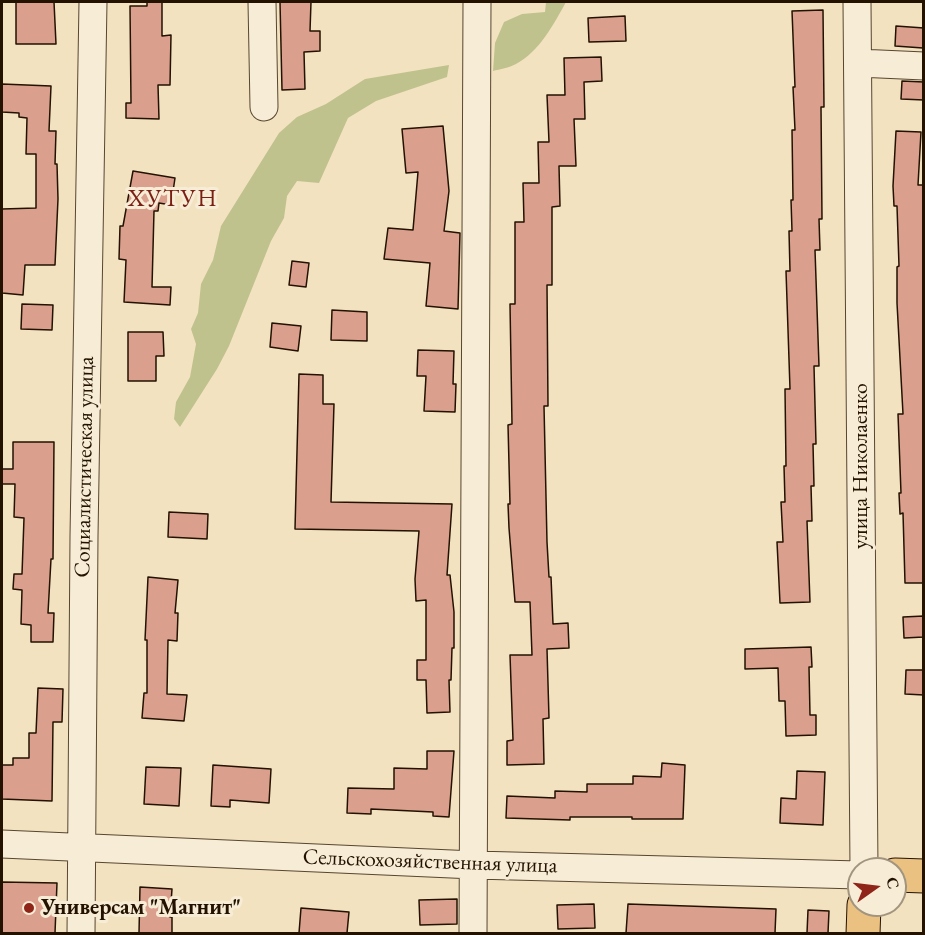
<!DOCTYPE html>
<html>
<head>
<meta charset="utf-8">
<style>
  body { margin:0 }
  #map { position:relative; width:925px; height:935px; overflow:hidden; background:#f3e2c0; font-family:"EB Garamond",serif }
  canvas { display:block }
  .frame { position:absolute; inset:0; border:3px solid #231200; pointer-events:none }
  .north { position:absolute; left:847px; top:857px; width:60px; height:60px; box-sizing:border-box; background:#f7ecd6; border:2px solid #a29580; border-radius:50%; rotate:76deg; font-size:16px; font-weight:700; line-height:24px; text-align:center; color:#231200 }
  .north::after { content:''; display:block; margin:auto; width:21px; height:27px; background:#8f2418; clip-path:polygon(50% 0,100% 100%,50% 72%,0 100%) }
</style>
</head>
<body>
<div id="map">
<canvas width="925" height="935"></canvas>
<div class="frame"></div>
<div class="north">С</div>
</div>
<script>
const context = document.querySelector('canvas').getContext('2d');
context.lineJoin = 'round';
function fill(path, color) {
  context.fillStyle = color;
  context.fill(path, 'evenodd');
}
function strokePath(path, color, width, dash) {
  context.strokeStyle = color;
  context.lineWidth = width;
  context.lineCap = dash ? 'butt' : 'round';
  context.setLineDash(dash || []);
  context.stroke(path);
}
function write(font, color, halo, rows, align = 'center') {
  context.font = font + ' "EB Garamond",serif';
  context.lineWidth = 6;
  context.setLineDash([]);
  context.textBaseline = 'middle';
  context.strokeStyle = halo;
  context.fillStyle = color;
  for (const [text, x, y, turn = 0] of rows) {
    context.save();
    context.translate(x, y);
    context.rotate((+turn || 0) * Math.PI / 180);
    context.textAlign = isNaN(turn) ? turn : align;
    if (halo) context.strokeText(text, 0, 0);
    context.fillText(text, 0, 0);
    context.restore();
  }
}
fill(new Path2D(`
  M546,2H566C554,24 539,52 516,64C509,68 500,69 493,71L495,43L504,22L522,14L545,12Z
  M449,65L447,77L376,101L348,118L319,183L297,181L287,196L284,218L271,241L229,346L217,369L180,427L174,419L176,402L190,377L196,344L191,329L198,313L201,284L213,260L221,226L279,133L297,117L326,104L365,79Z`), '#c0c28e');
const building = new Path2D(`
  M16,2H54L56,44H16Z
  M147,2H162V36L171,35L170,85H158L159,119L126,118V103H131L130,6H147Z
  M280,2H311L310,31H320V51L304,52L305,89L282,90Z
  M823,10L824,107H821L822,219H819L820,250H815L819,366H814L816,444H813L814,486H811L812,521H807L810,602L780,603L777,542H783L781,502H785L784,466H786L785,389H790L786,271H790L789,231H792L791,200H793L792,130H795L793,87H795L792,11Z
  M625,16L626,41L589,42L588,18Z
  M896,26L924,28L923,48L895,46Z
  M601,57L602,81L584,82L585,119H574L576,166H559L560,206L552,207V285H547L548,406H544L547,542L549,577H551L553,624L568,623L569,648L547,649L549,718L543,719L544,764L507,765V741L513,740L510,655H532L530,602H515L509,528L508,504H510L508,425L512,424L510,304H515V222H524L523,183H539L538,142H549L547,95H565L564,58Z
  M902,81L924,82V100L901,99Z
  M2,84L51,86L49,131H56L55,164H57L58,199L55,265H25L23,295L2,293V209L36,208V154H26L27,118L19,117V113L2,112Z
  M443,126L449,191L444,231L460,233L458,309L426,306L430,263L384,259L388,228L413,230L418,172L406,173L402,129Z
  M896,131L921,132L918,185H924V583H905L903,513L900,514L899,493H901L898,414H903L897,303V267L899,266L897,206H894L893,186Z
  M133,171L175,178L171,205L159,203L158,211H154L152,287H171L170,305L124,302L126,260L119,259L120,226H123Z
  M292,261L309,263L306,287L289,285Z
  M22,304L53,305L52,330L21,329Z
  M332,310L367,312V341L331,340Z
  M272,323L301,326L298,351L270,347Z
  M128,332H163L164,356H156V381H128Z
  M418,350L454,351L453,384H456L455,412L424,411L426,376H417Z
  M299,374L323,375V404H334L331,502L452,504L447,575H450L454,612V648H452L451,680H449L450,712L427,713L426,680H417V660H426V600L416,601L415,579L419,531L295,529Z
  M13,442H54L53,559H51L48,613H54L53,642H31V625L21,624L22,590L13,589L14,574H22L24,518L14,517L15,484H2V469H13Z
  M169,512L208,514L207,539L168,537Z
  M148,577L178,580L175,613H178L177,641L168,640L167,694L187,695L184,721L142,718L144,693H147V640H145Z
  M924,616V637L904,638L903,617Z
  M811,647L812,667H809L810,715H816V735L786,736L785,701H779L778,668L745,669V649Z
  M906,670H924V695L905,694Z
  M38,688L63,689L62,722H53L52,801L2,799V765H13V758H29V733H36Z
  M427,751H454L449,817L433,816V812L371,809V814L347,813L348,788L394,789V768L427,769Z
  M662,763L685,765L683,819H632V817H570V820L506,818L507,796L555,798V791L587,792V784H633V776L661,777Z
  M213,765L271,769L269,803L230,800V807L211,806Z
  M146,767L181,768L179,806L144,804Z
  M797,771L825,772L823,825L780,823L781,798L796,799Z
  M2,882L57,883L55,933H2Z
  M140,887L172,889L170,917H172V933H139Z
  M457,899V924L420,925L419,900Z
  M594,904L595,928L558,929L557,905Z
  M628,904L776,909L775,933H626Z
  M301,908L349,912L347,933H299Z
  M808,910L829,911L828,933H807Z`);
fill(building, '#da9f8d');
strokePath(building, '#231200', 1.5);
const minor = new Path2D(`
  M262,2L264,107
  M857,2L864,869
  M858,63L924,66
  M2,844L474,865L859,875
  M81,934L84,536L93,2
  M473,934L477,2`);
const major = new Path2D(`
  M895,875L924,876
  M863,934L864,905`);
strokePath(minor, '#574630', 29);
strokePath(major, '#231200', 35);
strokePath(minor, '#f7ecd6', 27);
strokePath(major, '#eac180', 33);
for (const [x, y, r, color] of [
  [29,908,6,"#8f2418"]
]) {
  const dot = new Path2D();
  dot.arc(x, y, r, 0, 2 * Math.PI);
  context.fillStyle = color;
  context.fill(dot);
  strokePath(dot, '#f7ecd6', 2);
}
write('22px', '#231200', '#f7ecd6', [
  ["улица Николаенко",861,466,-90],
  ["Социалистическая улица",85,467,-89],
  ["Сельскохозяйственная улица",430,862,2]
]);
write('bold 22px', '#231200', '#f7ecd6', [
  ["Универсам \"Магнит\"",41,908]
], 'left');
context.letterSpacing = '1.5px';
write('24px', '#7a1f14', '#f7ecd6', [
  ["ХУТУН",173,199]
]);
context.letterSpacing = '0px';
</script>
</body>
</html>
